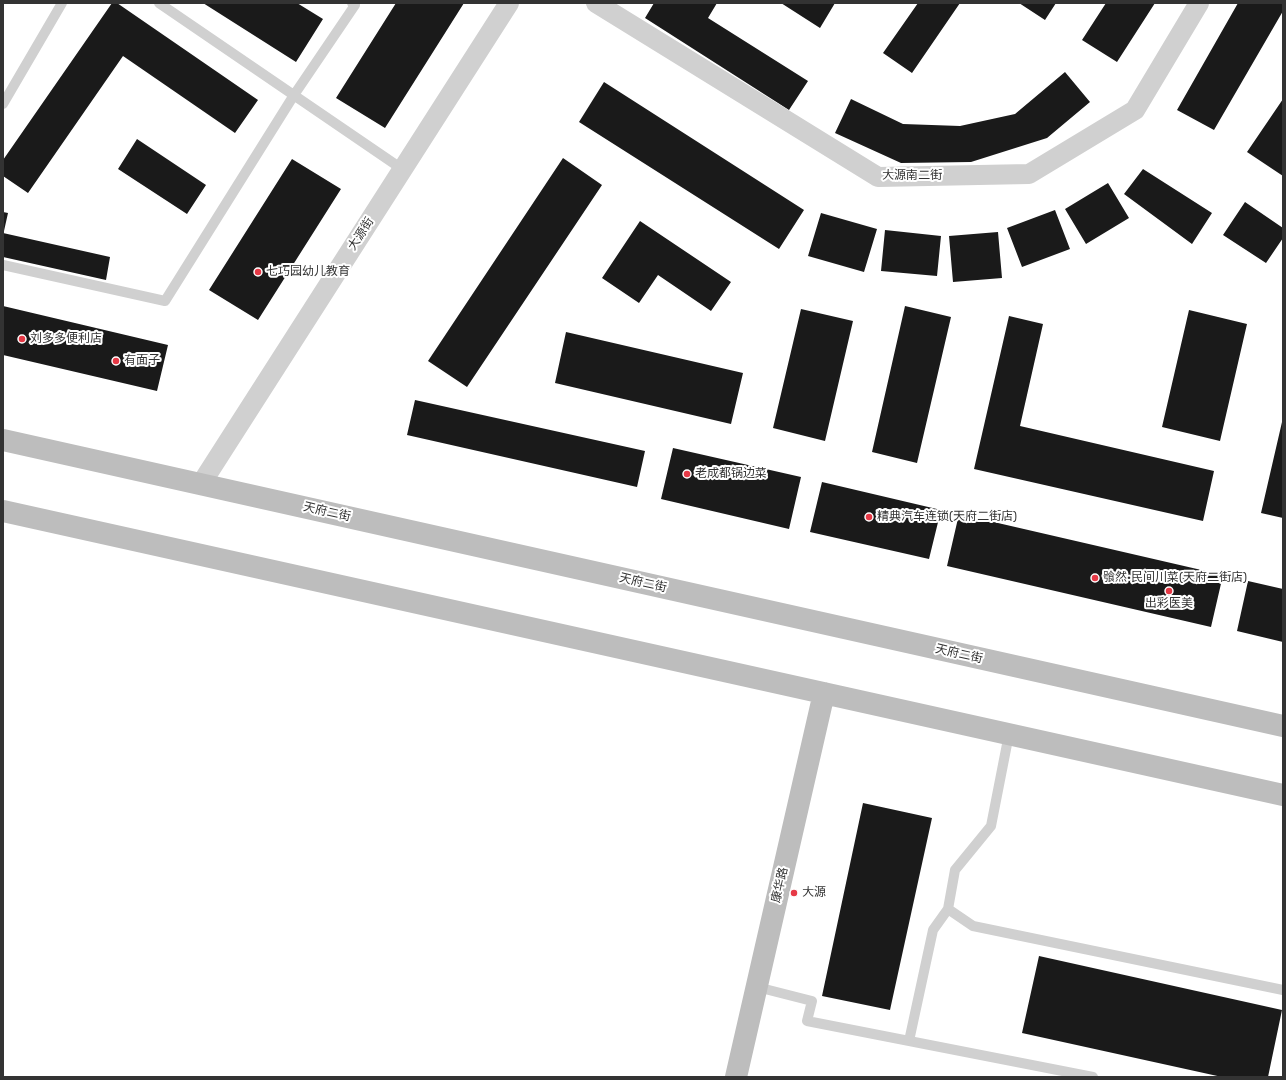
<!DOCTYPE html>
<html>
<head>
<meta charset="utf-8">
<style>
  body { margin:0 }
  #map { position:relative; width:1286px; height:1080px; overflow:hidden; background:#fff; font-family:Rubik,sans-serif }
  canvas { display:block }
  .frame { position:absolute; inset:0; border:4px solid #333; pointer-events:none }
</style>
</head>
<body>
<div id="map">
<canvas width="1286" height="1080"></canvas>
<div class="frame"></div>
</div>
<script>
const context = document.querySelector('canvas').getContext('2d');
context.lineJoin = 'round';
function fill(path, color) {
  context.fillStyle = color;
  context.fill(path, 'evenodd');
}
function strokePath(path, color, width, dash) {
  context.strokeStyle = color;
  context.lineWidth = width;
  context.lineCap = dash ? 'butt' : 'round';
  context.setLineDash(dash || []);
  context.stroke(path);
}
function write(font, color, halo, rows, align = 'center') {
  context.font = font + ' Rubik,"Noto Sans SC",sans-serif';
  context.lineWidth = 4;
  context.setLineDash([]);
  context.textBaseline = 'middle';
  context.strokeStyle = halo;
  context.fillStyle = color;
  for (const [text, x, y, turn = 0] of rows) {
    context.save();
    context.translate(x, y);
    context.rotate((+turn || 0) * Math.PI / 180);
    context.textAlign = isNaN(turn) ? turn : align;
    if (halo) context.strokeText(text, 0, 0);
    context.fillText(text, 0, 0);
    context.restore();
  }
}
fill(new Path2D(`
  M112,3H117L258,100L235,133L123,56L28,193L3,176V160Z
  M203,3H297L323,19L296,62Z
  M396,3H464L385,128L336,98Z
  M654,3H717L708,18L808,81L789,110L645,18Z
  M781,3H835L820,28Z
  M918,3H960L912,73L883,53Z
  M1019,3H1056L1045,20Z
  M1106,3H1155L1117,62L1082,40Z
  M1238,3H1283V11L1214,130L1177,110Z
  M1065,72L1090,102L1047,138L971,162L901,163L835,133L851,99L903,124L960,126L1015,114Z
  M604,82L804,210L779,249L579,122Z
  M1283,99V176L1247,152Z
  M137,139L206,185L187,214L118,169Z
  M563,158L602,185L467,387L428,361Z
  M292,159L341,189L258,320L209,290Z
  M1143,169L1212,213L1192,244L1124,194Z
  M1108,183L1129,218L1086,244L1065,209Z
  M1245,202L1283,228V238L1266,263L1223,235Z
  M1055,210L1070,249L1022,267L1007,228Z
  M3,212L8,213L4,231H3Z
  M821,213L877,229L864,272L808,256Z
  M640,221L731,282L711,311L658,275L639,303L602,278Z
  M885,230L941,236L937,276L881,271Z
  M998,232L1002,278L953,282L949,236Z
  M3,233L110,257L106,280L3,257Z
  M3,306L168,345L157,391L3,355Z
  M905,306L951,317L917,463L872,452Z
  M801,309L853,321L825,441L773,428Z
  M1189,310L1247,324L1220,441L1162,427Z
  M1009,316L1043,324L1020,426L1214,471L1203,521L974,469Z
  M566,332L743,373L731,424L555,383Z
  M415,400L645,451L637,487L407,435Z
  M1282,422H1283V518L1261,513Z
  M673,448L801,477L789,529L661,499Z
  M822,482L941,510L929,559L810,532Z
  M959,514L1223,575L1211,627L947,566Z
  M1248,581L1283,589V642L1237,631Z
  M863,803L932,818L890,1010L822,996Z
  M1039,956L1282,1010L1268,1077H1222L1022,1033Z`), '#1a1a1a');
strokePath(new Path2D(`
  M159,3L402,169
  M3,104L62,3
  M3,265L165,301L294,95L355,5L352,3
  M948,909L973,926L1283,990
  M757,987L812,1001L807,1021L1093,1077
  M909,1041L933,930L948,909L955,870L991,826L1009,734`), '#d0d0d0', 10);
strokePath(new Path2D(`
  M596,3L878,177L1029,174L1135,110L1199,3
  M201,484L509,3`), '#d0d0d0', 20);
strokePath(new Path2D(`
  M3,440L1283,726
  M3,511L1283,795
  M736,1077L824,693`), '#bdbdbd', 22);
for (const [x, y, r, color] of [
  [258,272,4,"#e63946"],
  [22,339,4,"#e63946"],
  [116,361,4,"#e63946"],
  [687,474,4,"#e63946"],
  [869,517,4,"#e63946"],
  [1095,578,4,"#e63946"],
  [1169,591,4,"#e63946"],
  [794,893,4,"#e63946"]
]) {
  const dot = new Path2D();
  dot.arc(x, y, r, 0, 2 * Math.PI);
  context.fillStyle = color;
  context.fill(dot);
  strokePath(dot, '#fff', 1.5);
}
write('12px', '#333', '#fff', [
  ["大源南二街",912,176],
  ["大源街",361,234,-57],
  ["天府二街",327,512,13],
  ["天府二街",643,583,13],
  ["天府二街",959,654,13],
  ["康华路",780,885,-77]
]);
write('12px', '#333', '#fff', [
  ["七巧园幼儿教育",266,272],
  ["刘多多便利店",30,339],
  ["有面子",124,361],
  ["老成都锅边菜",695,474],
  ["精典汽车连锁(天府二街店)",877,517],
  ["飸然·民间川菜(天府二街店)",1103,578],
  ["出彩医美",1169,604,"center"],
  ["大源",802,893]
], 'left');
</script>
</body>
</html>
